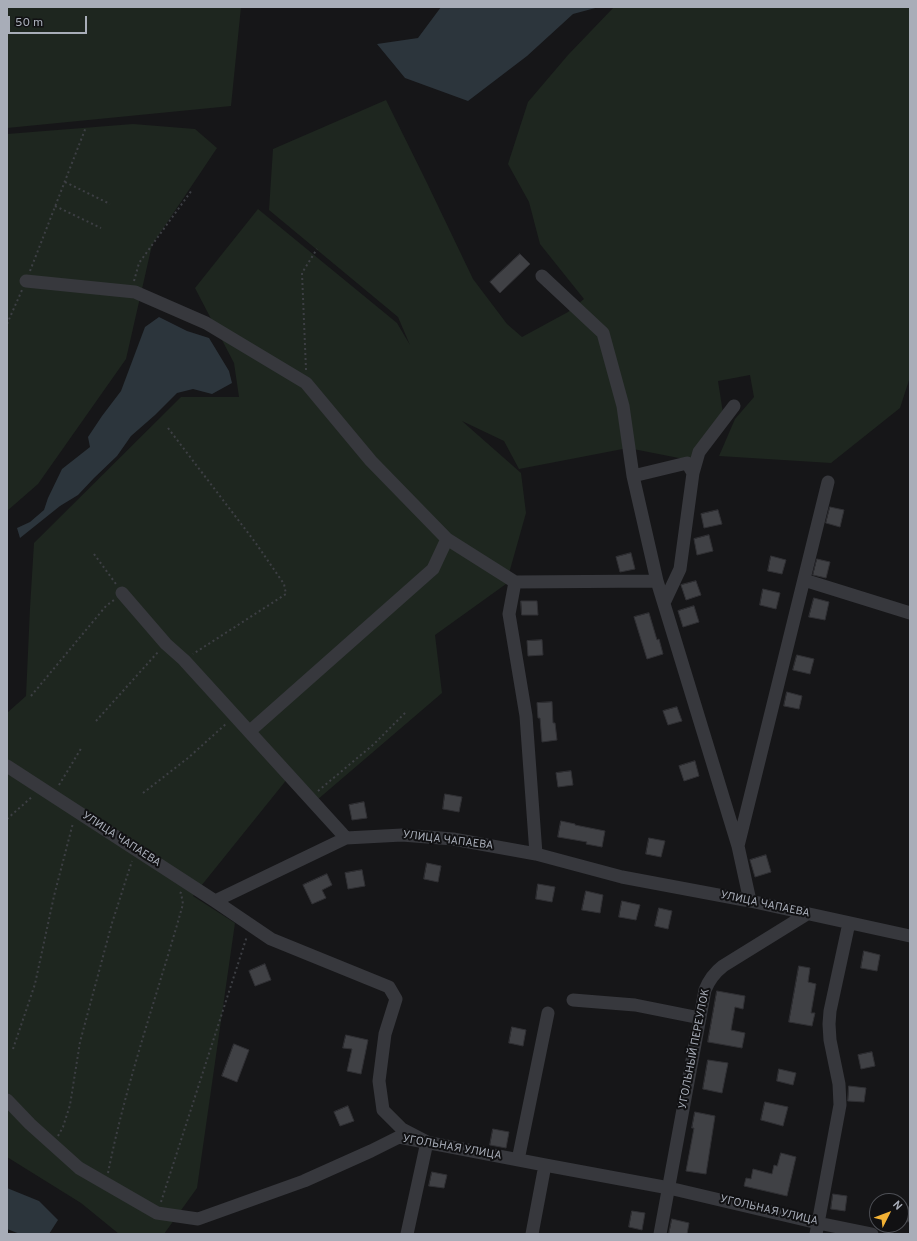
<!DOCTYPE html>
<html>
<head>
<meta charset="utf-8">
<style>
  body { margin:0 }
  #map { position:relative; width:917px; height:1241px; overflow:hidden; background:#161618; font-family:Overpass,sans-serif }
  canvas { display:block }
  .frame { position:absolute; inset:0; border:8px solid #a8adb8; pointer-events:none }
  .north { position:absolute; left:869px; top:1193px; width:40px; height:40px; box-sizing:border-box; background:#111113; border:1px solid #4d4f55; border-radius:50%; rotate:48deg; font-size:11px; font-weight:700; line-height:16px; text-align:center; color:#a8adb8 }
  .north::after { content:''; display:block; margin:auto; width:14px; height:18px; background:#f2b134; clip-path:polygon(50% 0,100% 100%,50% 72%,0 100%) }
  .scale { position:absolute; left:8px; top:16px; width:79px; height:18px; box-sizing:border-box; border:2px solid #a8adb8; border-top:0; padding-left:5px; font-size:12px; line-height:14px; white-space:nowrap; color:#a8adb8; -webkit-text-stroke:3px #111113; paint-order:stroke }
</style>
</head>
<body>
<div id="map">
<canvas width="917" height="1241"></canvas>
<div class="frame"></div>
<div class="north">N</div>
<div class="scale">50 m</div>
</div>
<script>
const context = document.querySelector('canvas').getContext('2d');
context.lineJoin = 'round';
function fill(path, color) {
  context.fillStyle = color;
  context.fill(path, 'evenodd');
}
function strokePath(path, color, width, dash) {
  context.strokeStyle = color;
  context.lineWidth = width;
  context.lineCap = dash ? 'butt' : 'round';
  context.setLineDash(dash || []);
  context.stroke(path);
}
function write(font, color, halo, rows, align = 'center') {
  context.font = font + ' Overpass,sans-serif';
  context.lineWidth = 4;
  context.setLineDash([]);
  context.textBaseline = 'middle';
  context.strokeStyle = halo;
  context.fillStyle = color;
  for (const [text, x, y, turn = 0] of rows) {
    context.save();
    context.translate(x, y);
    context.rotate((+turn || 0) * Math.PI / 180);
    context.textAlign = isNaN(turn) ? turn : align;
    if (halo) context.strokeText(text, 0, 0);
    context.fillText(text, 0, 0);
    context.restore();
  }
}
fill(new Path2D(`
  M7,7H241L231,106L7,128Z
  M614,7H910V377L900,408L831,463L719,456L735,419L754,397L750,375L718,381L723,413L689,460L628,448L519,469L504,441L462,421L521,473L526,513L506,584L435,635L442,693L310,806L288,778L193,896L235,923L197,1188L164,1234H119L81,1203L7,1157V713L26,696L30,608L34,543L181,397H239L234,363L195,288L258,209L397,323L410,345L398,317L269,210L273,149L386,100L427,183L473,279L507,324L522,337L568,312L584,299L540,244L529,202L508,164L528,102L568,55Z
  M133,124L195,129L217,148L152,245L126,359L38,484L7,511V134Z`), '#1e261f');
fill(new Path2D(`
  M441,7H599L573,14L527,56L468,101L405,78L377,44L418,38Z
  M159,317L187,331L209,338L229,371L232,383L212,394L193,389L177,393L155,415L131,436L117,456L94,478L78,495L60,506L20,538L17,528L30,522L44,510L48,498L62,469L90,447L88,437L102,416L121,391L145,327Z
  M7,1188L39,1201L58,1220L49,1234H20L7,1229Z`), '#2c353c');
const building = new Path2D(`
  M520,254L530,264L500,293L490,282Z
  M830,507L844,510L840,527L826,523Z
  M718,510L722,524L704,528L701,514Z
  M709,535L713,551L697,555L694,539Z
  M631,553L635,569L620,572L616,557Z
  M771,556L786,560L782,574L768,571Z
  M817,559L830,562L826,578L813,575Z
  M696,581L701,595L686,600L681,585Z
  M763,589L780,593L776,609L760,605Z
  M814,598L829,602L825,620L809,617Z
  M521,601H537L538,615H522Z
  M694,606L699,622L683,627L678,611Z
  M649,613L657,640L659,639L663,654L647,659L634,617Z
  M542,640L543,655L528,656L527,641Z
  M797,655L814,659L810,674L793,670Z
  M787,692L802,696L799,709L784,706Z
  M552,702L553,723H555L557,740L542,742L540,718H538L537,703Z
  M677,707L682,721L668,725L663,711Z
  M695,761L699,776L684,781L679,766Z
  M571,771L573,785L558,787L556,773Z
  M445,794L462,797L459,812L443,809Z
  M364,802L367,818L352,820L349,805Z
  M561,821L575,824V825L605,831L602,847L586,844L587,842L558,837Z
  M649,838L665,841L661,857L646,854Z
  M766,855L771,872L755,877L750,860Z
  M427,863L441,866L438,882L424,879Z
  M362,870L365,886L348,889L345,873Z
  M327,874L332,885L322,890L326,898L312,904L303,885Z
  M538,884L555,887L552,902L536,899Z
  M586,891L603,895L600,913L582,910Z
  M622,901L640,905L636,920L619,917Z
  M659,908L672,911L668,929L655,926Z
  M864,951L880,955L877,971L861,968Z
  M265,964L271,980L255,986L249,971Z
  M799,966L810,968L808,982L816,984L811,1013H815L812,1026L789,1022Z
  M717,991L745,996L743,1009L735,1007L731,1030L745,1033L742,1048L708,1042Z
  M512,1027L526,1030L523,1046L509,1043Z
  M346,1035L368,1040L361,1074L347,1071L352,1049L343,1048Z
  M234,1044L249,1050L237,1082L222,1076Z
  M872,1052L875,1066L861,1069L858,1055Z
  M708,1060L728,1063L722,1093L703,1089Z
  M779,1069L796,1073L793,1085L777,1081Z
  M849,1086L866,1088L864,1102L848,1101Z
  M765,1102L788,1107L783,1126L761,1120Z
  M348,1106L354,1121L340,1126L334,1112Z
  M695,1112L715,1116L706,1174L686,1171L694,1128H692Z
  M493,1129L509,1132L506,1148L490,1145Z
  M781,1153L796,1157L787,1196L744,1186L746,1178L751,1179L753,1169L772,1174L774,1165L777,1166Z
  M432,1172L447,1175L444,1188L429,1186Z
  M833,1194L847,1196L845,1211L831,1209Z
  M901,1206L910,1207V1222L901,1221Z
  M632,1211L645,1213L642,1230L629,1227Z
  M672,1219L689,1223L687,1234H669Z`);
fill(building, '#404145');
strokePath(building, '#303034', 1);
strokePath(new Path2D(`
  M65,182L110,204
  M55,206L101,228
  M30,271L86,127
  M134,281L139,263L192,190
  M7,324L22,290
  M306,370L302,273L317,249
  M168,428L255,542L284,584L286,594L193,654
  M94,554L116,584
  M31,696L106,606L114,600
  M96,721L158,652
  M59,785L82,747
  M318,791L374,744L406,712
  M143,793L188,758L227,723
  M7,819L33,796
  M13,1049L35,984L54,896L73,823
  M58,1136L63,1127L70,1105L80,1042L112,923L132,861
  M108,1173C126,1082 158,993 183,904L181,893L179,892
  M161,1202L247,936`), '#3d3f44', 2, [2, 3]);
strokePath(new Path2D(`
  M542,276L603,333L623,406L633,476L657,581L738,846L750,901
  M26,281L135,292L206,323L306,383L371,461L447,539L515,582L657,581
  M633,476L687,463L693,473
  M804,580L910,613
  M515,582L509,614L526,716L536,854
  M122,593L166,644L184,660L346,838
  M664,603L680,569L693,473L699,452L734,406
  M250,731L433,569L447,539
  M7,766L215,901L271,939L389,987L396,999L385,1034L379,1081L383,1110L402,1129L427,1142L407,1234
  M738,846L828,482
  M215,901L346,838L402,835L453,839L536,854L622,877L750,901L910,936
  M573,1000L635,1005L700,1018
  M7,1100L30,1124L79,1168L157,1213L198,1219L304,1181L371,1151L399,1137L545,1165L669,1188L818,1223L872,1234
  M518,1160L548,1013
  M532,1234L545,1165
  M660,1234L705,990C709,980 714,973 723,966L807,914
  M816,1234L840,1105L839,1084L830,1040L829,1024L830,1011L849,923`), '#37383d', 13);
write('11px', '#a8adb8', '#111113', [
  ["УЛИЦА ЧАПАЕВА",121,840,33],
  ["УЛИЦА ЧАПАЕВА",448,841,7],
  ["УЛИЦА ЧАПАЕВА",765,905,12],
  ["УГОЛЬНЫЙ ПЕРЕУЛОК",695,1049,-79],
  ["УГОЛЬНАЯ УЛИЦА",452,1148,10],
  ["УГОЛЬНАЯ УЛИЦА",769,1211,13]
]);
</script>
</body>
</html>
